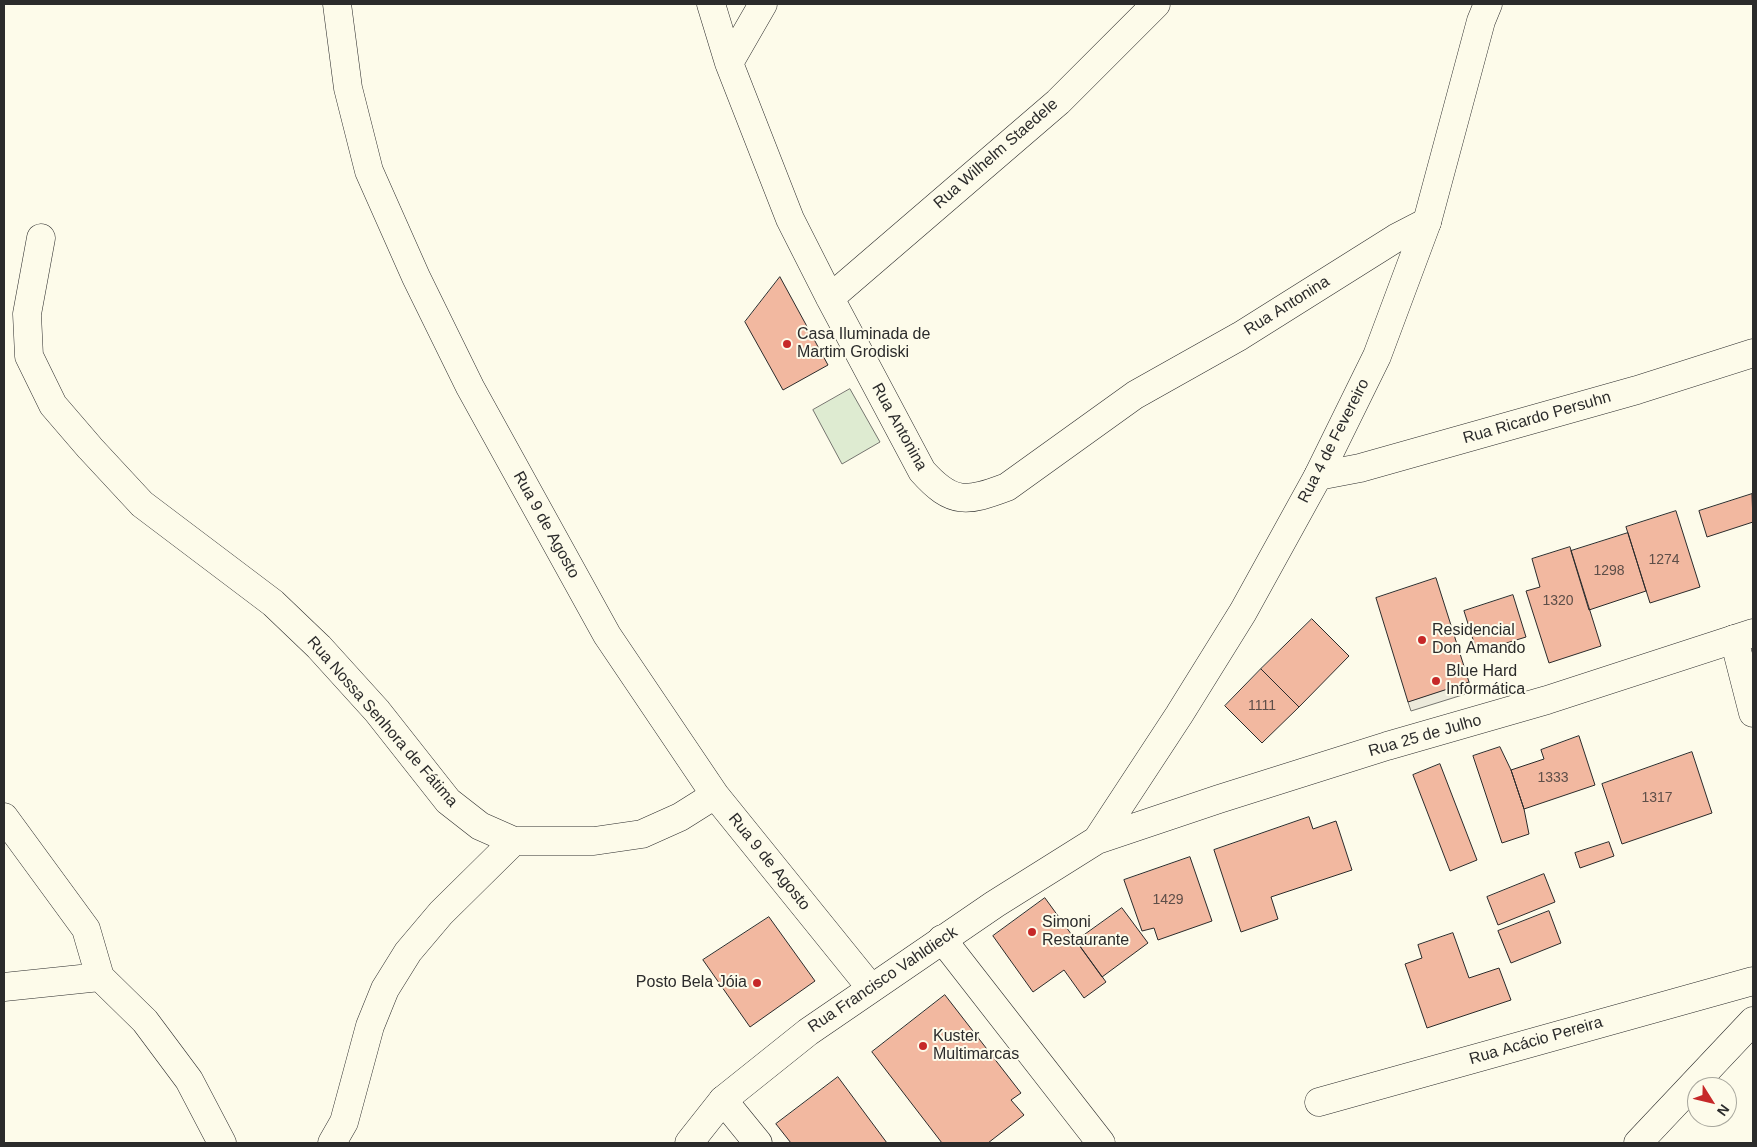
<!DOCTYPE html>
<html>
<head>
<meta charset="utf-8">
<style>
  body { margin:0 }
  #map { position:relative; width:1757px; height:1147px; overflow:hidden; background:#fdfbea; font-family:Arial,sans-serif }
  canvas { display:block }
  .frame { position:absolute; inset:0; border:5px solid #2b2b2b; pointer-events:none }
  .north { position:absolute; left:1687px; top:1077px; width:50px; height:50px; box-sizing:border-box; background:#fdfbea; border:1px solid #a9a89e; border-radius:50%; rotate:126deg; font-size:14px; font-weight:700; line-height:20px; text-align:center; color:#2b2b2b }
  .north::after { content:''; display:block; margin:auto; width:18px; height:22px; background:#c62828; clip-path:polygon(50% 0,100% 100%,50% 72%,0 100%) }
</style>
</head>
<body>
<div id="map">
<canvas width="1757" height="1147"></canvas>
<div class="frame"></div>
<div class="north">N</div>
</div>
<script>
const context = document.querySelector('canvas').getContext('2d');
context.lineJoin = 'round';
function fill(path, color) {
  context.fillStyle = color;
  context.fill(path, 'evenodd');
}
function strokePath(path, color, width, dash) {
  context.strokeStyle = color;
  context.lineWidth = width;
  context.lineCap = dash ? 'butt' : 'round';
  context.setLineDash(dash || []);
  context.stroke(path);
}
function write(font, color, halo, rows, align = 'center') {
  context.font = font + ' Arial,sans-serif';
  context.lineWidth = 4;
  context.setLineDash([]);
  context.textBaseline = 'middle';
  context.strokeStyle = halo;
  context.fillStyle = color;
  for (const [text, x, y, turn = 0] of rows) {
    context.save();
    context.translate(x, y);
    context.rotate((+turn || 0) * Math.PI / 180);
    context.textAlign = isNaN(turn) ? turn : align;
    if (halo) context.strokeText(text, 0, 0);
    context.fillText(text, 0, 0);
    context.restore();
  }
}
const green = new Path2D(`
  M850,389L880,442L842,464L813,410Z`);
fill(green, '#deebd1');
strokePath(green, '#74746e', 1);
const parking = new Path2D(`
  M1469,682L1472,692L1411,711L1408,702Z`);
fill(parking, '#eceadb');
strokePath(parking, '#74746e', 1);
const building = new Path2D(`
  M780,277L828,365L783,390L745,322Z
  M1752,494L1753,522L1707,537L1699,511Z
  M1676,511L1700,587L1650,603L1626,527Z
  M1628,533L1646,591L1589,610L1571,551Z
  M1570,547L1601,646L1549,663L1526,591L1540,587L1532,559Z
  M1436,578L1469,682L1408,702L1376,598Z
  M1513,595L1526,637L1477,652L1464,611Z
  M1312,619L1349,656L1299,707L1261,669Z
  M1261,669L1299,707L1262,743L1225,706Z
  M1579,736L1595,785L1524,809L1511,770L1544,759L1541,750Z
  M1500,747L1511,770L1524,809L1529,834L1502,843L1473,756Z
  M1692,752L1712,813L1622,844L1602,784Z
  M1440,764L1477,860L1450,871L1413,775Z
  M1309,817L1313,829L1336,821L1352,870L1271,897L1278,919L1241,932L1214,850Z
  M1609,842L1614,856L1580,868L1575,853Z
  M1190,857L1212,921L1158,940L1154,928L1142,931L1124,880Z
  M1544,874L1555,902L1498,925L1487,897Z
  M1045,898L1106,982L1084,998L1064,970L1033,992L993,936Z
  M1122,908L1148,943L1102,977L1076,941Z
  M1549,911L1561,943L1511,963L1498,931Z
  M769,917L815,981L750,1027L703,960Z
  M1453,933L1469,978L1499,968L1511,1000L1427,1028L1405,964L1422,958L1418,945Z
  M945,995L1021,1093L1011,1100L1024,1115L988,1143H942L872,1052Z
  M838,1077L887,1143H791L776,1124Z`);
fill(building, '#f2b8a0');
strokePath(building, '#2b2b2b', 1);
const street = new Path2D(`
  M337,4L348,88L369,171L416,277L470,387L607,635L715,795L871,988
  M711,4L729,63L790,219L830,298L922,471C952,505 967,502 1007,487L1135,395L1240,336L1396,238L1427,222
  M729,63L763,4
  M41,238L27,314L29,356L53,405L90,448L142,504L273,603L319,647L377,711L448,801L480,826L514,841H594L642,834L680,817L715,795
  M830,298L1058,102L1156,4
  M1318,476L1360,468L1637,390L1753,353
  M1734,639L1753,713
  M4,817L86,929L100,977L145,1021L189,1080L222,1143
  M942,939L1101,1143
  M4,987L100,977
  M723,1100L758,1143
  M1319,1102L1753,981
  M332,1143L344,1122L370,1026L385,989L408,952L441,913L514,841
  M1638,1143L1753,1021`);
const secondary = new Path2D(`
  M1097,840L1179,715L1243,612L1318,476L1377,356L1427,222L1481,21L1488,4
  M689,1143L723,1100L808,1032L995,904L1097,840L1219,799L1387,746L1547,700L1753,633`);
strokePath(street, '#2b2b2b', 29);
strokePath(secondary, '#2b2b2b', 29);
strokePath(street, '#fdfbea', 28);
strokePath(secondary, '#fdfbea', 28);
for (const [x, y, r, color] of [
  [787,344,5,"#c62828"],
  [1422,640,5,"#c62828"],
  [1436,681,5,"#c62828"],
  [1032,932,5,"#c62828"],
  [757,983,5,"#c62828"],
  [923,1046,5,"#c62828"]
]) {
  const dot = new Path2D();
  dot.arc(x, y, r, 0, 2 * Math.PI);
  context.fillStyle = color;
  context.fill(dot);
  strokePath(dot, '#fdfbea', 2);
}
write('14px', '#5d4e48', null, [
  ["1274",1664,560],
  ["1298",1609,571],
  ["1320",1558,601],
  ["1111",1262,706],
  ["1333",1553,778],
  ["1317",1657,798],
  ["1429",1168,900]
]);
write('16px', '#2b2b2b', '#fdfbea', [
  ["Rua Wilhelm Staedele",996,154,-41],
  ["Rua Antonina",1287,306,-32],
  ["Rua Ricardo Persuhn",1537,418,-16],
  ["Rua Antonina",899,427,61],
  ["Rua 4 de Fevereiro",1334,441,-63],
  ["Rua 9 de Agosto",546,525,61],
  ["Rua Nossa Senhora de Fátima",382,722,49],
  ["Rua 25 de Julho",1425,736,-16],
  ["Rua 9 de Agosto",769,862,51],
  ["Rua Francisco Vahldieck",883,980,-34],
  ["Rua Acácio Pereira",1536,1041,-16]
]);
write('16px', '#2b2b2b', '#fdfbea', [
  ["Casa Iluminada de",797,335],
  ["Martim Grodiski",797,353],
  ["Residencial",1432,631],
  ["Don Amando",1432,649],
  ["Blue Hard",1446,672],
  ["Informática",1446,690],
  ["Simoni",1042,923],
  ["Restaurante",1042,941],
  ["Posto Bela Jóia",747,983,"right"],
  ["Kuster",933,1037],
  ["Multimarcas",933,1055]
], 'left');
</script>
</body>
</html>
